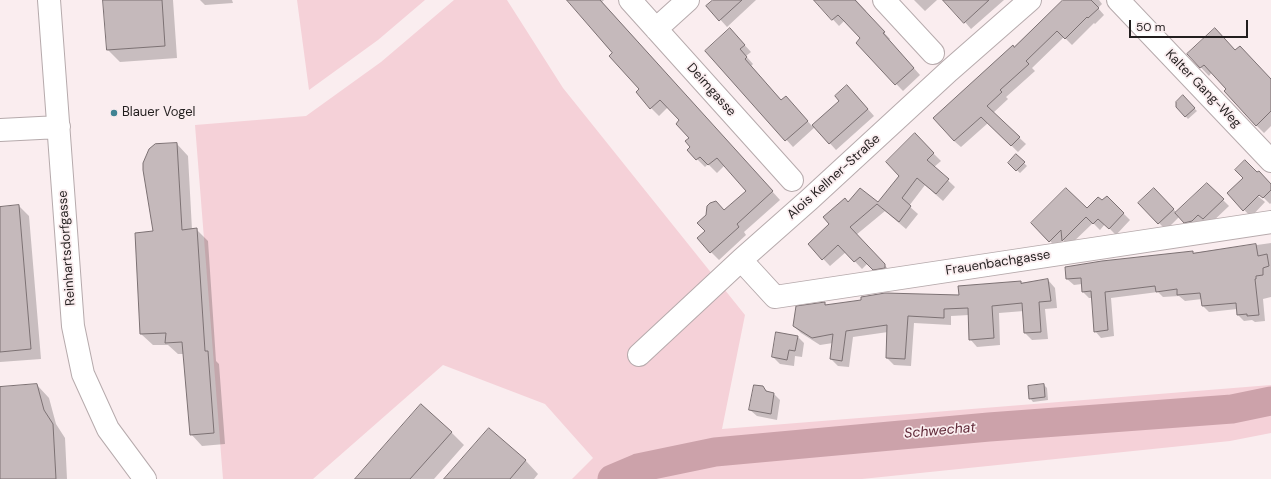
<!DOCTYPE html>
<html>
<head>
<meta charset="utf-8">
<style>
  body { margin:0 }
  #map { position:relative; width:1271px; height:479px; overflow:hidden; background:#faedef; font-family:"DM Sans",sans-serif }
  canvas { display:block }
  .scale { position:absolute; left:1129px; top:20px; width:119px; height:18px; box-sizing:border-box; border:2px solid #221e1e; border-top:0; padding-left:5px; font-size:12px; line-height:14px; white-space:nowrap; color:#221e1e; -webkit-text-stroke:3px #faedef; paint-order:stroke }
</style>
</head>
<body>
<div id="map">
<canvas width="1271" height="479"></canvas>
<div class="scale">50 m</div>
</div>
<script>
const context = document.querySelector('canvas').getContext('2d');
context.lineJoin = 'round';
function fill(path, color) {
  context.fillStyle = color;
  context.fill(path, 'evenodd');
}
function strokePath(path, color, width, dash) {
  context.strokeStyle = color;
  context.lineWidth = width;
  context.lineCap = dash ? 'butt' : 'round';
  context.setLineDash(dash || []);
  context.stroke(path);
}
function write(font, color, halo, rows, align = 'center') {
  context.font = font + ' "DM Sans",sans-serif';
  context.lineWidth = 3.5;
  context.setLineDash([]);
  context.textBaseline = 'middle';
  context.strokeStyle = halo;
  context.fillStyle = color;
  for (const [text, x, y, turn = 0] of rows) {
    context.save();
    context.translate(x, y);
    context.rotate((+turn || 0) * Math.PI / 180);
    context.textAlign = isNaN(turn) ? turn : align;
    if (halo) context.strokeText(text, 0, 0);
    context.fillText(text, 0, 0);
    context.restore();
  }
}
fill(new Path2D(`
  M297,0H425L378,40L309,90Z
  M454,0H507L563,88L745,315L722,429L1271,385V433L1230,441L862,479H572L593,458L545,404L443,365L313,479H223L195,125L306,116L381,62Z`), '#f5d1d8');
fill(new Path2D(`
  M104,0H173L177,58L120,62L108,50Z
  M200,0H232L233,3L205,5Z
  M568,0H604L602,2L780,200L744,232L746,235L719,260L711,252L706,231L725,211L747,191L725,165L717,173L708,164L705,167L697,159L692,147L690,138L681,120L668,107L659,116L651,108L641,89L613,53Z
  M715,0H756L727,27L708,6Z
  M815,0H856L866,11L865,12L890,39L889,40L920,75L903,91L857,43L862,38L844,21L839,26Z
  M914,0H937L925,11Z
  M948,0H1004L971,29L965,22Z
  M1064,0H1099L1102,4L1098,8L1104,15L1095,24L1094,23L1072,45L1064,37L1032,68L1035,71L1006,97L1008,99L993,113L1026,144L1018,152L988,123L961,147L954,141L1014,48Z
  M730,29L751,52L746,56L753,64L751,66L782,101L792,104L812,126L840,101L854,93L874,116L836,150L815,127L793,147L706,51Z
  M1235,51L1271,80V126L1264,133L1256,125L1228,89L1212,72L1209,76L1188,54Z
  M1183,97L1197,111L1188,119L1177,107Z
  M915,135L941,161L934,167L955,187L943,201L925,185L909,206L918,214L906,229L885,211L856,235L892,273L881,276L868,263L862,269L846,252L830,266L809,244L831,224L849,203L878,204L900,176Z
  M177,144L188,156L192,230L196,229L208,241L216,361L219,364L225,444L202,446L191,434L184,354H178L168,345H153L141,334L155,232Z
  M1016,155L1027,166L1020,173L1009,163Z
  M1207,184L1229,206L1209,225L1205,220L1198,227L1191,228L1179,217L1166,230L1139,203L1154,189L1177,213Z
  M1271,185V203L1270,204L1260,194L1258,196L1265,202L1251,217L1228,193Z
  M1107,197L1130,220L1116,235L1105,224L1100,230L1093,223L1069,246L1063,240L1056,247L1032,223L1087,209L1102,202Z
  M19,206L29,216L41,359L0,362V208Z
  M1271,243V297L1263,299L1265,321L1255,322L1252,320L1244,321L1238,315L1237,309L1209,312L1203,306L1202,299L1185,301L1179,296L1163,297L1158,292L1111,298L1114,336L1101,338L1095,331L1093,298H1089L1083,292L1082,284L1074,285L1067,279L1192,252L1194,254Z
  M1048,280L1055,288L1057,308L1045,309L1048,339L1032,340L1025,333L1024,311L999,313L1000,345L977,347L970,339L969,315L951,316V325L914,323L911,366L894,365L887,358L888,332L853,337L849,367L838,366L831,359L833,343L820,345L801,333L794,326L824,303L827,306L960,296L1020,282L1022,283Z
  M798,337L804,343L802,357L795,356L794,366L780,364L773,357Z
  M37,385L49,398L56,424L65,438L67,479H0V388Z
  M1044,385L1047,388L1048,400L1033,402L1030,398Z
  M762,387L768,392L774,394L780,400L777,420L757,416L750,410Z
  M489,429L526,461L538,474L534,479H445Z
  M451,432L464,445L434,479H363Z`), '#0003');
strokePath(new Path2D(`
  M612,479L638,468L715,452L989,427L1232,409L1271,401`), '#cca2aa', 29);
const building = new Path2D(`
  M103,0H162L165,46L107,50Z
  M567,0H600L773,191L737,224L739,227L710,253L697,238L705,231L697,223L706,215L707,206L710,203L716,201L724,210L746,191L717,158L708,165L700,157L696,160L687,150L690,147L685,141L689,138L676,124L679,120L660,100L650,109L636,92L639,89L609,56L612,53Z
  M713,0H742L719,21L706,6Z
  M814,0H855L885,32L883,33L914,68L895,85L856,43L860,38L843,20L838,15L832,20Z
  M943,0H989L964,23Z
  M1063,0H1091L1099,8L1088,18L1087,17L1065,39L1057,31L1026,61L1029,64L1000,90L1002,92L987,106L1020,137L1011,146L981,117L954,141L933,118L1013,45L1014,47Z
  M730,28L745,45L740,49L747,57L745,59L781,100L786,96L808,121L785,141L705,51Z
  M1215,28L1235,50L1240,46L1271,79V111L1256,126L1224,91L1226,89L1204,65L1200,68L1187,54Z
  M847,85L868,109L829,144L812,125L839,101L835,96Z
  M1183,95L1195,108L1185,117L1176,107V102Z
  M915,133L934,153L927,160L949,179L936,194L917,178L902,198L911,206L899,222L877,204L850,227L885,264V268L873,270L860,257L854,262L838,245L822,260L808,244L829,224L823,217L845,198L848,202L860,188L878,202L899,176L886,162Z
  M177,143L182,230L197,228L205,351H208L214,433L190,435L182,342L165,343L166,333L140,334L135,233L153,231L143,170V163L149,149L155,144Z
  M1016,154L1025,162L1016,171L1008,163Z
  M1245,160L1257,172L1259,171L1271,184V190L1263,198L1259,195L1243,211L1227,193L1243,178L1235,170Z
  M1207,183L1224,199L1203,219L1198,215L1192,221L1184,223L1175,213Z
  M1066,188L1087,208L1098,197L1102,200L1107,196L1124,213L1109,229L1098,219L1093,224L1086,217L1062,241L1061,230L1049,242L1031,223Z
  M1154,188L1174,209L1158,224L1138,203Z
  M19,205L31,349L0,352V207Z
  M1256,244L1258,256L1267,254L1269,266L1263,268V275L1256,276V279H1255L1259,315L1247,316V314L1237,315L1236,303L1202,306L1200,293L1177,295V289L1156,292L1155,286L1105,292L1108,330L1094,332L1091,291L1082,292L1081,278L1066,279L1065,267L1102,261L1193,251V253Z
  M1048,279L1051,301L1039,302L1041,332L1024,333L1022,303L992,306L994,338L969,340L968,308L944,309V318L908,316L905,359L886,358L887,325L846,331L842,361L830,359L833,334L812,338L793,326L796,306L825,302V305L861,300V297L885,293L959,295L958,286L1021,281V283Z
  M776,332L798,336L795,351L789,350L787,360L772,357Z
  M37,384L44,410L53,424L56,479H0V387Z
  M1044,384L1045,397L1029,399L1028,386Z
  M754,385L763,386L766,391L774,393L771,414L749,410Z
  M421,404L452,432L410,479H355Z
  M489,428L526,460L510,479H444Z`);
fill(building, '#c5b9bb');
strokePath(building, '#7c7173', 1);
const minor = new Path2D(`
  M49,0L73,326L83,374L108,429L145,479
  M630,0L792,180
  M884,0L933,53
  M1118,0L1271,161
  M656,29L688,0
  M0,130L59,127
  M741,260L775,297L1271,222
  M639,355L741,260L810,199L949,71L1030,0`);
strokePath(minor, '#b6aaac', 24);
strokePath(minor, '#fff', 22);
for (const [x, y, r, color] of [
  [114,113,4,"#408393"]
]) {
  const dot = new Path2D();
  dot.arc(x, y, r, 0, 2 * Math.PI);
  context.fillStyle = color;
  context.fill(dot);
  strokePath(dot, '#faedef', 1.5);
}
write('13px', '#221e1e', '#faedef', [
  ["Kalter Gang-Weg",1203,89,46],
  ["Deimgasse",711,90,48],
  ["Alois Kellner-Straße",834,177,-42],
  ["Reinhartsdorfgasse",67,248,-94],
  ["Frauenbachgasse",998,263,-9]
]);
write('13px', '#221e1e', '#faedef', [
  ["Blauer Vogel",122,113]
], 'left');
write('italic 14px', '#5e2736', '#faedef', [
  ["Schwechat",940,431,-5]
]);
</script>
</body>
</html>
